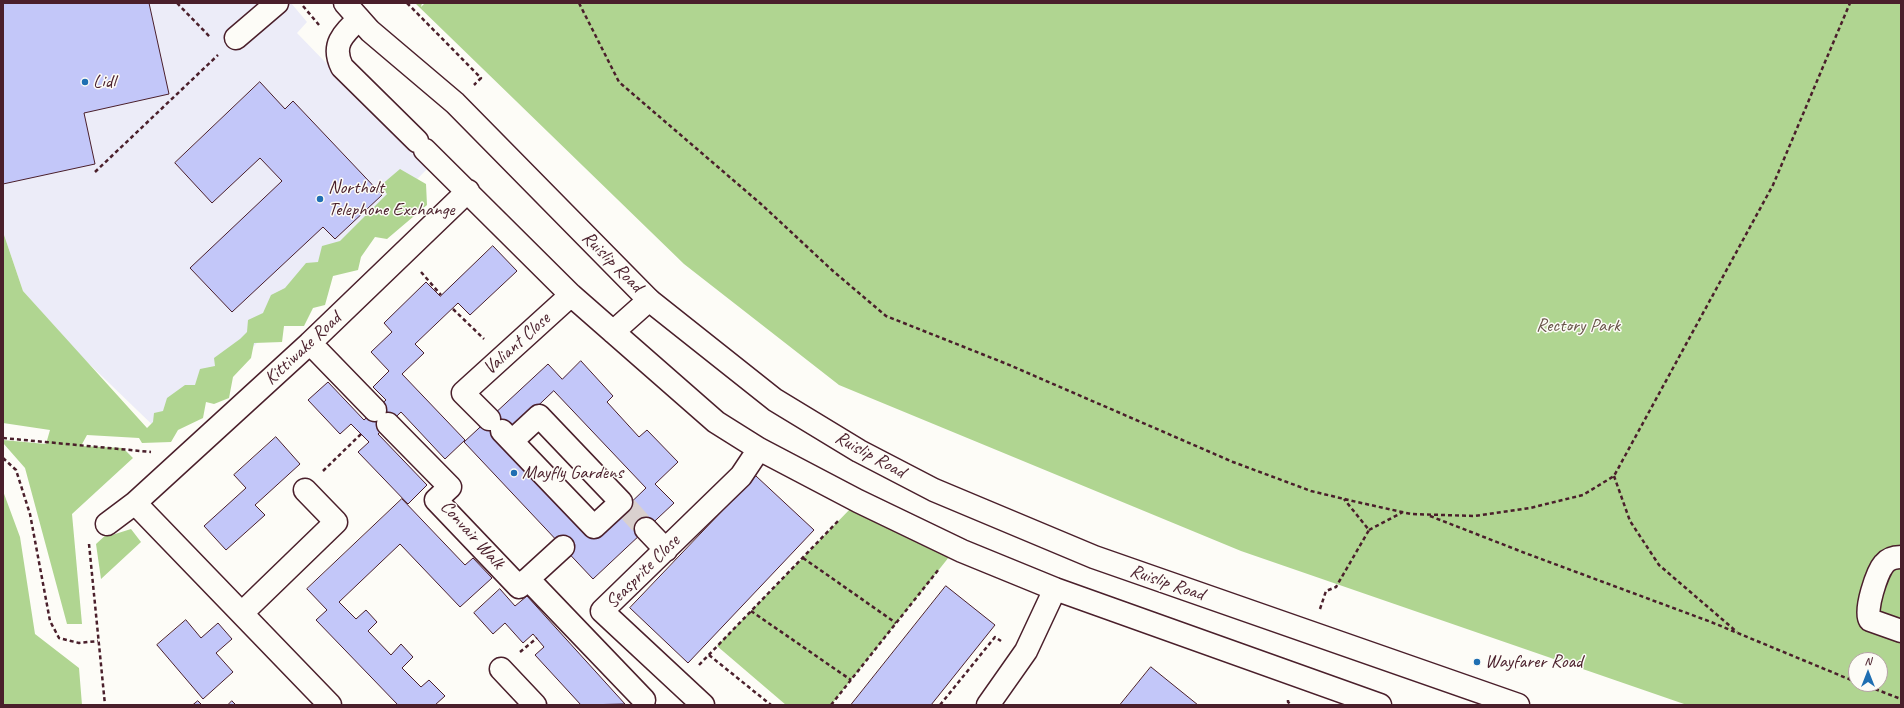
<!DOCTYPE html>
<html>
<head>
<meta charset="utf-8">
<style>
  body { margin:0 }
  #map { position:relative; width:1904px; height:708px; overflow:hidden; background:#fdfcf7; font-family:Caveat,sans-serif }
  canvas { display:block }
  .frame { position:absolute; inset:0; border:4px solid #4a1f2b; pointer-events:none }
  .north { position:absolute; left:1848px; top:652px; width:40px; height:40px; box-sizing:border-box; background:#fdfcf7; border:1px solid #b5a4a5; border-radius:50%; rotate:0deg; font-size:11px; font-weight:700; line-height:16px; text-align:center; color:#4a1f2b }
  .north::after { content:''; display:block; margin:auto; width:14px; height:18px; background:#1f6fb2; clip-path:polygon(50% 0,100% 100%,50% 72%,0 100%) }
</style>
</head>
<body>
<div id="map">
<canvas width="1904" height="708"></canvas>
<div class="frame"></div>
<div class="north">N</div>
</div>
<script>
const context = document.querySelector('canvas').getContext('2d');
context.lineJoin = 'round';
function fill(path, color) {
  context.fillStyle = color;
  context.fill(path, 'evenodd');
}
function strokePath(path, color, width, dash) {
  context.strokeStyle = color;
  context.lineWidth = width;
  context.lineCap = dash ? 'butt' : 'round';
  context.setLineDash(dash || []);
  context.stroke(path);
}
function write(font, color, halo, rows, align = 'center') {
  context.font = font + ' Caveat,sans-serif';
  context.lineWidth = 3;
  context.setLineDash([]);
  context.textBaseline = 'middle';
  context.strokeStyle = halo;
  context.fillStyle = color;
  for (const [text, x, y, turn = 0] of rows) {
    context.save();
    context.translate(x, y);
    context.rotate((+turn || 0) * Math.PI / 180);
    context.textAlign = isNaN(turn) ? turn : align;
    if (halo) context.strokeText(text, 0, 0);
    context.fillText(text, 0, 0);
    context.restore();
  }
}
fill(new Path2D(`
  M3,3H291L307,22L297,33L428,168L165,437L81,356L23,291L3,232Z`), '#ececf8');
fill(new Path2D(`
  M415,3H422L421,7L425,3H1901V705H1687L1241,551L839,385L684,264ZM1856,660H1880V684H1856Z
  M400,169L426,184L427,205L387,239L375,237L361,257L358,270L333,276L325,305L313,308L304,326H284L282,342L254,343L251,358L233,377L229,398L214,404L206,402L203,418L178,430L171,442L142,443L139,438L87,435L81,446L123,448L133,458L72,514L82,624H67L25,468L3,443V440L46,444L50,430L3,423V232L23,291L147,428L153,422L154,413L163,411L167,398L185,385H195L200,369L215,366L214,358L240,339L247,332L248,320L263,313L271,295L285,288L306,263L318,262L322,246L340,241L387,194L380,186Z
  M3,491L20,537L35,634L79,668L82,705H3Z
  M852,507L949,557L831,705H786L717,646Z
  M131,529L141,542L101,579L96,544L108,533L112,535Z`), '#b0d591');
const building = new Path2D(`
  M3,3H149L169,94L84,113L95,164L3,184Z
  M260,82L285,109L293,101L382,195L335,239L323,227L232,312L190,268L282,181L260,158L212,203L175,163Z
  M493,246L517,271L470,315L458,303L415,344L424,353L402,374L465,440L445,459L401,412L378,434L427,485L408,504L358,452L369,442L351,424L340,434L308,400L328,382L364,420L386,400L373,387L389,371L371,352L392,332L384,323L426,282L440,296Z
  M581,361L613,396L607,402L639,437L647,430L678,462L655,484L674,503L593,579L464,442L548,364L562,379ZM554,391L646,488L596,536L511,432Z
  M276,437L300,464L255,505L265,515L226,550L204,526L246,488L234,475Z
  M756,476L814,530L688,663L630,608Z
  M402,499L465,565L473,558L492,578L460,607L400,544L339,602L356,619L366,610L377,622L368,631L391,655L401,644L413,657L402,668L421,687L429,680L445,696L435,705H398L316,620L327,610L307,589Z
  M946,586L995,625L931,705H851Z
  M500,589L515,606L527,596L625,704L581,705L535,655L544,647L533,634L523,643L505,623L493,634L474,613Z
  M186,620L201,638L218,623L232,639L216,653L233,672L203,699L157,645Z
  M1151,667L1198,705H1120Z
  M198,701L202,705H193Z
  M232,701L236,705H228Z`);
fill(building, '#c3c7f9');
strokePath(building, '#4a1f2b', 1);
strokePath(new Path2D(`
  M626,507L646,529`), '#d9d0ce', 22, [22, 11]);
const minor = new Path2D(`
  M359,19C343,34 331,45 342,67L417,141
  M236,38L277,3
  M425,150L571,295L716,422L759,449L858,501L962,551L1055,589L1380,705
  M613,332L649,300
  M310,343L375,410
  M489,419L463,393L571,295
  M388,424L450,487L436,500L519,587L528,579L644,700
  M502,431L594,527L621,502L539,416L512,441
  M135,503L330,705
  M107,524L135,503L310,343L468,191
  M646,529L666,550
  M1901,557C1895,557 1888,559 1884,564C1877,572 1864,611 1870,620L1901,631
  M528,579L563,547
  M242,613L336,522L305,490
  M501,669L535,705
  M703,705L602,611L741,476L759,449
  M988,705L1026,651L1055,589`);
const major = new Path2D(`
  M345,3L370,31L455,103L649,300L775,400L859,451L934,490L1094,557L1518,705`);
strokePath(minor, '#4a1f2b', 25);
strokePath(major, '#4a1f2b', 25);
strokePath(new Path2D(`
  M177,3L210,37
  M407,3L481,78L474,85
  M579,3L619,82L761,204L833,271L886,316L1007,364L1233,462L1311,491L1357,502L1411,514L1475,516L1530,508L1583,495L1614,476L1773,185L1850,3
  M303,6L319,25
  M95,172L218,55
  M421,272L441,295
  M453,309L484,339
  M3,438L151,452
  M3,458L16,470L30,514L50,621L59,638L79,643L98,641
  M323,471L361,434
  M1614,476L1630,521L1659,565L1737,632
  M1430,516L1525,553L1711,622L1856,682
  M1369,530L1403,512
  M89,544L105,705
  M803,558L896,623
  M1320,609L1326,591L1336,587L1369,530L1344,499
  M751,611L851,680
  M520,652L537,638
  M709,655L771,705
  M699,665L839,520
  M1862,684L1901,699
  M1288,700V702L1292,705
  M831,705L939,569
  M940,705L995,637L1001,641`), '#4a1f2b', 2.5, [4, 3]);
strokePath(minor, '#fdfcf7', 22);
strokePath(major, '#fdfcf7', 22);
for (const [x, y, r, color] of [
  [85,82,4,"#1f6fb2"],
  [320,199,4,"#1f6fb2"],
  [514,473,4,"#1f6fb2"],
  [1477,662,4,"#1f6fb2"]
]) {
  const dot = new Path2D();
  dot.arc(x, y, r, 0, 2 * Math.PI);
  context.fillStyle = color;
  context.fill(dot);
  strokePath(dot, '#fdfcf7', 1.5);
}
write('19px', '#4a1f2b', '#fdfcf7', [
  ["Lidl",93,82],
  ["Northolt",328,188],
  ["Telephone Exchange",328,210],
  ["Mayfly Gardens",522,473],
  ["Wayfarer Road",1485,662]
], 'left');
write('19px', '#4a1f2b', '#fdfcf7', [
  ["Ruislip Road",612,262,45],
  ["Valiant Close",517,344,-42],
  ["Kittiwake Road",303,349,-43],
  ["Ruislip Road",870,455,29],
  ["Convair Walk",472,535,48],
  ["Seasprite Close",643,572,-45],
  ["Ruislip Road",1167,583,19]
]);
write('19px', '#69564a', '#fdfcf7', [
  ["Rectory Park",1578,326]
]);
</script>
</body>
</html>
